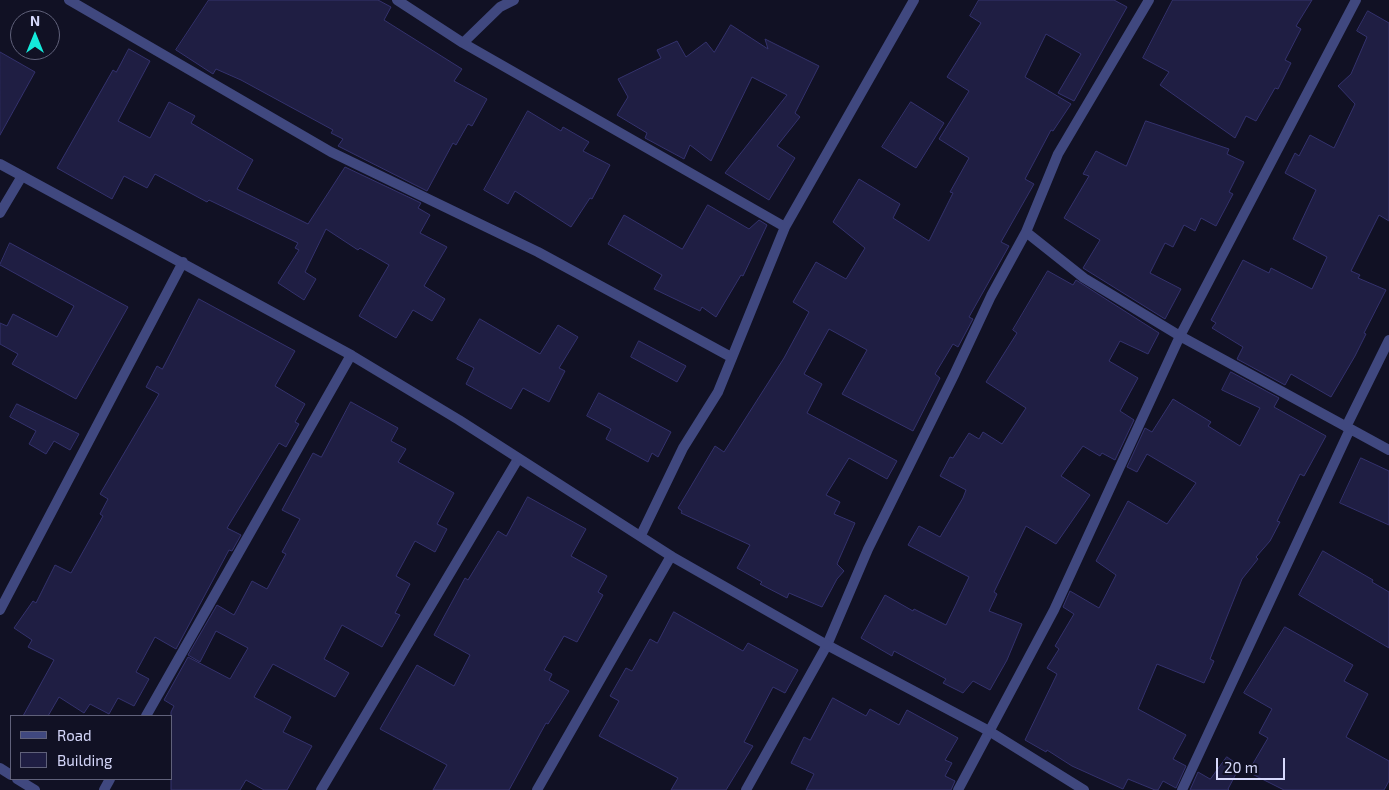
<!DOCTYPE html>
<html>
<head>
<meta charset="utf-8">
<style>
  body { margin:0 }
  #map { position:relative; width:1389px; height:790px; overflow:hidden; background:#111124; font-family:"Exo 2",sans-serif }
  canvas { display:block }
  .legend { position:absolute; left:10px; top:715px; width:162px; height:65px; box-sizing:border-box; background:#111124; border:1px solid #60617a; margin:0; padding:6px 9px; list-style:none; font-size:15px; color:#d7d9fc }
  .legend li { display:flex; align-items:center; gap:10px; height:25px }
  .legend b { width:25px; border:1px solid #60617a }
  .north { position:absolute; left:10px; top:10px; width:50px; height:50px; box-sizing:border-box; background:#111124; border:1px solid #60617a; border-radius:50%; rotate:0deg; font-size:14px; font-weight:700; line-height:20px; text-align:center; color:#d7d9fc }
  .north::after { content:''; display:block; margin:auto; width:18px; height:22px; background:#14eadb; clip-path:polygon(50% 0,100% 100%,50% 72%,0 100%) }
  .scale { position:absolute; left:1216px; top:758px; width:69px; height:22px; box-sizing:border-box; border:2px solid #d7d9fc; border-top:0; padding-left:6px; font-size:15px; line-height:18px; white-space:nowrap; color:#d7d9fc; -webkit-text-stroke:4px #111124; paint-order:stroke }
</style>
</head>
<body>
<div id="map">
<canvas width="1389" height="790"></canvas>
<ul class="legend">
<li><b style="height:6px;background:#40487f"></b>Road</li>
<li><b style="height:14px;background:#1f1e43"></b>Building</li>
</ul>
<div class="north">N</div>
<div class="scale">20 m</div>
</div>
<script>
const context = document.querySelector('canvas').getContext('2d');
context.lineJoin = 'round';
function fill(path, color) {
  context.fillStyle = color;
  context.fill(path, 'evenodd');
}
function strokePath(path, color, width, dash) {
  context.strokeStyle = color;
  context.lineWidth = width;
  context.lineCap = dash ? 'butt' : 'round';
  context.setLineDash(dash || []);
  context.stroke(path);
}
const building = new Path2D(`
  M209,0H378L391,7L384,20L462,69L454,81L487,99L472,126L468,124L456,145L453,143L427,191L338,146L343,139L331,133L333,130L241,80L216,69L213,74L176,50Z
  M979,0H1114L1127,7L1074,101L1058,93L1081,54L1046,34L1025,77L1071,104L1053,131L1051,130L1025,179L1034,184L1001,242L1009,246L969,317L973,319L958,347L953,344L935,374L940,378L913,431L842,394L867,350L829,329L804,374L822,384L807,413L897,461L887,479L849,458L826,495L840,502L834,514L855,523L837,564L844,571L837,579L822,607L789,593L787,598L760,584L762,582L737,568L750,545L681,513L682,511L678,508L715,446L724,452L784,358L809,312L793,302L816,262L846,279L865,248L833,222L859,179L900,204L893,218L929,241L953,193L950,192L969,158L939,139L969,91L947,77L981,23L970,16Z
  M1173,0H1312L1296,26L1301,29L1285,60L1291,63L1278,89L1275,88L1256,121L1246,116L1235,138L1160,85L1169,72L1143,58Z
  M1368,11L1389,23V221L1379,215L1351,271L1360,275L1358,278L1386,290L1364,333L1366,334L1355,356L1331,397L1291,374L1285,385L1237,359L1243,347L1212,328L1216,323L1211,320L1243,260L1269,273L1271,268L1312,289L1327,257L1293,239L1316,190L1285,173L1295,153L1299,156L1310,135L1334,148L1355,104L1338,86L1351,74L1367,37L1357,31Z
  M731,25L768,49L765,39L819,66L795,113L800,117L777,146L795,158L769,200L725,173L787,95L752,77L711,161L690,145L684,159L645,138L647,133L617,115L628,97L618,79L661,58L657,50L677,41L686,57L706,42L714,52Z
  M129,49L150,61L118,121L150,138L169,102L195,116L191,123L253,160L237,189L308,224L345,167L421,203L418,208L430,215L420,233L447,247L424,286L445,299L432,321L413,310L396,338L359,316L389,265L360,248L358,250L326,229L305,272L316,279L304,300L278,283L299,250L295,248L298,243L209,200L207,202L155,174L147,188L124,176L112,199L57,168L113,70L116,72Z
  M0,52L35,72L0,135Z
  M911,102L944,123L916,168L882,147Z
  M528,111L561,131L563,127L589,142L583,151L610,165L592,199L590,198L571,227L515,191L508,204L484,190Z
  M1146,121L1229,149L1227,154L1244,162L1229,192L1233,194L1216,226L1201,218L1195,231L1184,225L1173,247L1165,243L1150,273L1181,289L1165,319L1083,268L1100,240L1064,218L1089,176L1083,174L1096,151L1126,166Z
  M708,205L749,229L759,220L767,225L743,276L741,275L716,317L702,307L700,311L654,289L662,275L608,244L624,215L682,249Z
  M10,243L128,307L76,399L12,364L18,354L0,344V323L7,326L13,314L57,337L74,306L0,265Z
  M1048,271L1073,285L1076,280L1159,333L1148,354L1120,341L1109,361L1138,378L1120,411L1134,420L1115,460L1102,453L1100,456L1083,446L1061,476L1090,495L1056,544L1026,526L994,592L997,594L989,611L1022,624L1007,660L990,690L973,681L963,693L943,683L946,679L894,651L892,656L861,638L885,595L913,611L914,609L946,625L969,577L908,545L919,526L940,537L963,498L966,490L940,476L950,457L953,458L969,433L979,439L983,432L1002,444L1026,408L986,382L1017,333L1013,330Z
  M199,299L295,351L275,386L305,404L295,422L299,424L286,447L279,443L227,528L241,535L232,551L229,550L176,649L155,637L136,672L149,679L134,706L118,698L109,714L90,704L84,713L59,697L48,716H23L54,660L28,647L32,640L14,628L33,601L36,603L55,565L71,573L103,516L100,514L108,499L100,494L159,394L146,387L157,366L162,369Z
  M480,319L540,354L558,325L578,337L559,368L565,371L549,402L523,388L511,409L466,384L474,368L457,359Z
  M639,341L686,366L677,382L631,357Z
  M1231,372L1279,398L1274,407L1326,436L1304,476L1300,474L1277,521L1280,522L1270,541L1256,557L1258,559L1242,579L1210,659L1214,661L1204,683L1157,664L1138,709L1186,735L1173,759L1186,766L1176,788L1163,781L1158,790H1155L1128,779L1123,789L1072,766L1047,750L1046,752L1025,740L1057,674L1047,668L1059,649L1055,646L1074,614L1063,607L1070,591L1099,608L1116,575L1096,561L1128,501L1167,524L1196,483L1147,454L1137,472L1127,467L1145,428L1152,432L1173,399L1211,422L1208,426L1240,446L1260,408L1222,390Z
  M599,393L671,432L658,457L652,453L648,462L606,439L611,429L587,416Z
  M351,402L398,428L391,441L406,449L398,462L454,493L437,524L447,529L435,552L415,541L396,576L410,584L395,613L400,615L382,647L342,625L324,659L349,673L335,697L273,664L254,697L291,717L283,732L312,746L287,790H264L246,780L240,790H171V712L174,706L164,700L188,657L230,679L248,648L216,631L200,662L188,655L217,605L234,615L252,581L267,589L286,554L282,552L300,519L282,510L313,453L321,457Z
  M17,404L79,434L70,450L54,441L46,454L29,444L36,431L10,417Z
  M1361,458L1389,471V525L1340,503Z
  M528,497L586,529L571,556L607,576L598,592L603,595L577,642L564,636L544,670L552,674L549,680L569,691L548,724L546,723L509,790H433L447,765L380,729L417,665L454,686L470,655L434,635L465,578L468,580L498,531L506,536Z
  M1323,551L1373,580L1372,582L1389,592V648L1299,595Z
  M674,612L743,651L748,643L798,670L785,693L773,687L744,742L753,746L726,790H671L678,778L599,736L619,701L610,696L626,668L632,671L650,639L657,643Z
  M1285,627L1353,665L1344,681L1368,694L1346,737L1389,761V781L1384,790H1284L1248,772L1268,738L1259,733L1272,709L1244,693Z
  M833,698L866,716L870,709L899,725L907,710L958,738L945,760L952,763L945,776L955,781L951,790H806L814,774L791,763L804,737L810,740Z
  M1227,757L1240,766L1228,789L1229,790H1190L1198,772L1210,779Z`);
fill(building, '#1f1e43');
strokePath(building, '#34326d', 1);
strokePath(new Path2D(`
  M69,0L331,152L538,252L731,357
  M397,0L463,43L785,227
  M463,43L500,7L514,0
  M0,213L22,176
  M1026,232L1084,278L1180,336L1389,450
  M1346,427L1389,340
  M641,535L683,448L718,392L785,227L914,0
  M146,716L351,355
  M0,768L11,775
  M17,779L35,790
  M104,790L110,779
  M321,790L518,459
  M537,790L671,556
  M746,790L827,645L868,549L954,375L991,296L1026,232L1058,154L1149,0
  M958,790L1054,610L1180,336L1356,0
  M1182,790L1350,429`), '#40487f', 10);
strokePath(new Path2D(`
  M0,164L351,355L459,420L671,556L827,645L989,731L1084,790
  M0,610L183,262`), '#40487f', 10);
</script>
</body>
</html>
